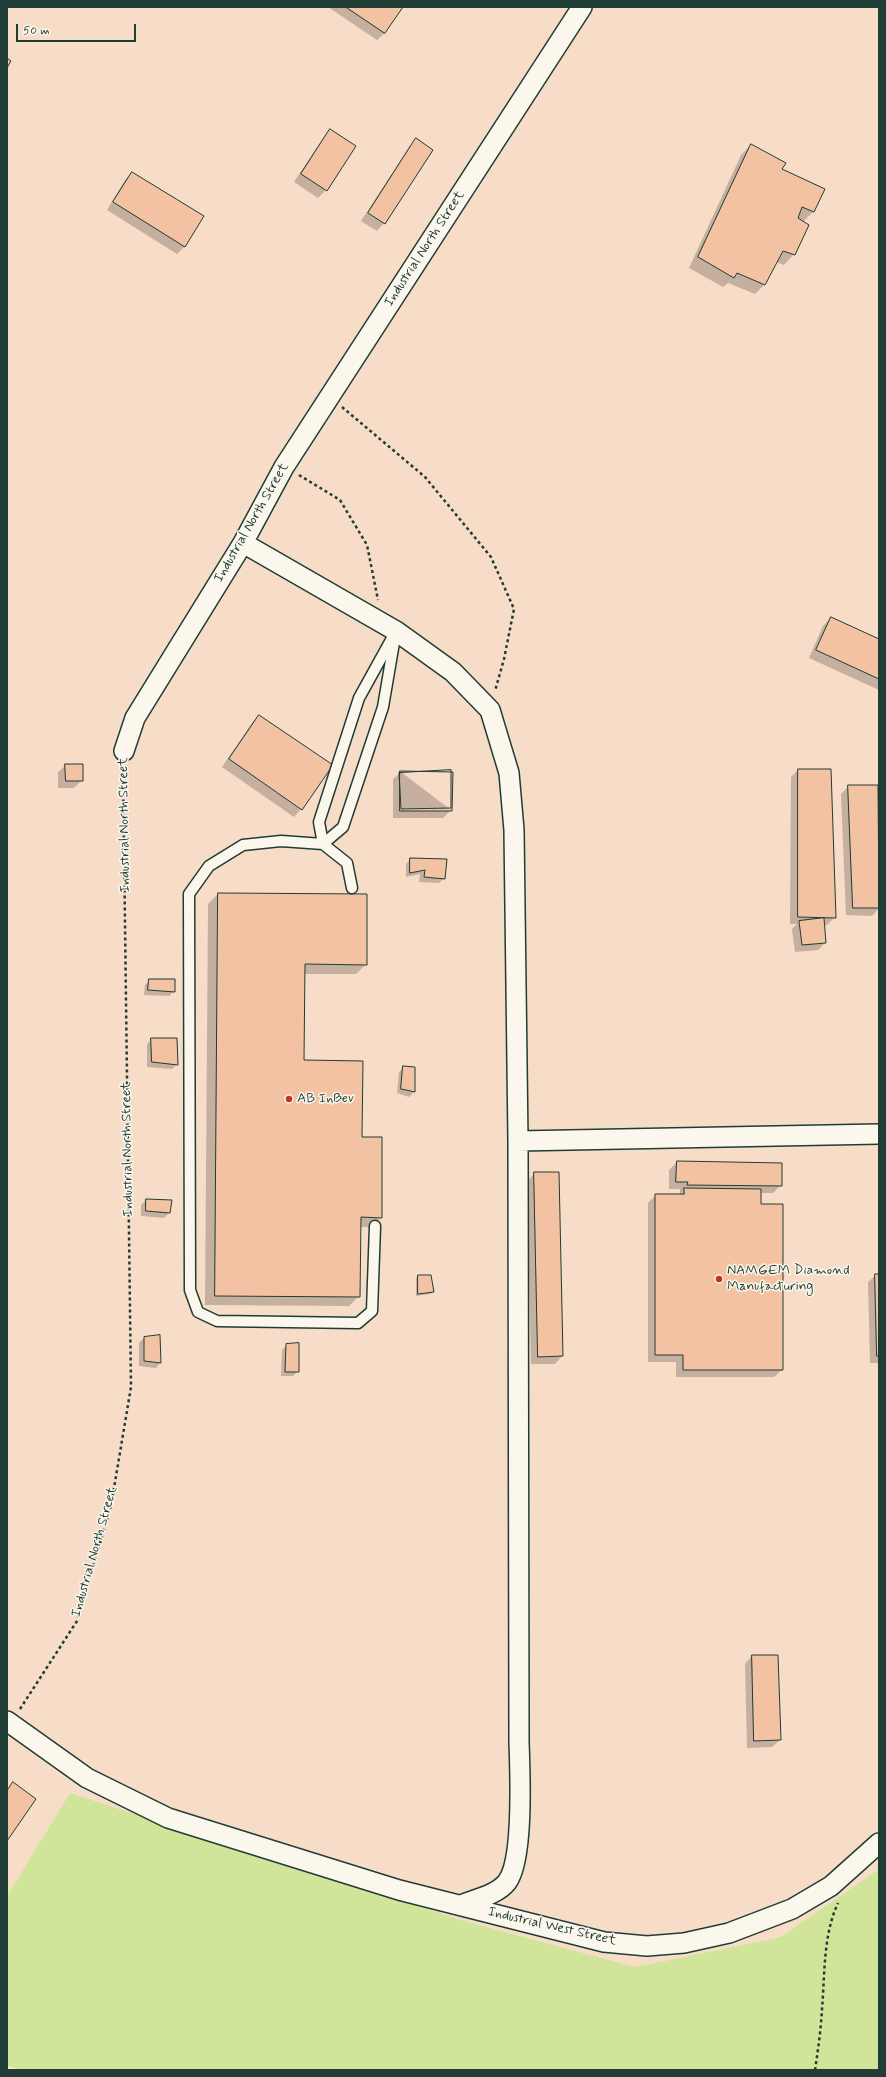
<!DOCTYPE html>
<html>
<head>
<meta charset="utf-8">
<style>
  body { margin:0 }
  #map { position:relative; width:886px; height:2077px; overflow:hidden; background:#f9e7d6; font-family:Mynerve,sans-serif }
  canvas { display:block }
  .frame { position:absolute; inset:0; border:8px solid #1f3d34; pointer-events:none }
  .scale { position:absolute; left:16px; top:24px; width:120px; height:18px; box-sizing:border-box; border:2px solid #1f3d34; border-top:0; padding-left:5px; font-size:12px; line-height:14px; white-space:nowrap; color:#1f3d34; -webkit-text-stroke:3px #fbf7ec; paint-order:stroke }
</style>
</head>
<body>
<div id="map">
<canvas width="886" height="2077"></canvas>
<div class="frame"></div>
<div class="scale">50 m</div>
</div>
<script>
const context = document.querySelector('canvas').getContext('2d');
context.lineJoin = 'round';
function fill(path, color) {
  context.fillStyle = color;
  context.fill(path, 'evenodd');
}
function strokePath(path, color, width, dash) {
  context.strokeStyle = color;
  context.lineWidth = width;
  context.lineCap = dash ? 'butt' : 'round';
  context.setLineDash(dash || []);
  context.stroke(path);
}
function write(font, color, halo, rows, align = 'center') {
  context.font = font + ' Mynerve,sans-serif';
  context.lineWidth = 3;
  context.setLineDash([]);
  context.textBaseline = 'middle';
  context.strokeStyle = halo;
  context.fillStyle = color;
  for (const [text, x, y, turn = 0] of rows) {
    context.save();
    context.translate(x, y);
    context.rotate((+turn || 0) * Math.PI / 180);
    context.textAlign = isNaN(turn) ? turn : align;
    if (halo) context.strokeText(text, 0, 0);
    context.fillText(text, 0, 0);
    context.restore();
  }
}
fill(new Path2D(`
  M7,7H879V1869L781,1937L635,1967L461,1920L70,1793L7,1896Z`), '#f7dcc7');
fill(new Path2D(`
  M70,1793L461,1920L635,1967L781,1937L879,1869V2070H22L7,2066V1896Z`), '#d0e59a');
fill(new Path2D(`
  M328,7H402L385,33L377,40Z
  M330,131L355,146L326,190L318,198L294,182L323,138Z
  M417,140L432,150L384,223L377,231L361,221L409,147Z
  M751,145L781,170L824,190L813,212L803,222L794,254L784,265L776,262L765,284L755,294L728,283L723,287L689,268L741,155Z
  M132,173L202,217L184,247L177,254L107,210L125,180Z
  M831,618L879,640V690L809,658L823,626Z
  M259,716L301,809L294,817L222,767L252,723Z
  M66,765L82,780L74,788H58V772Z
  M798,770L835,917L827,925H823L825,943L818,950L795,952L792,929L797,924H790L791,777Z
  M401,772L451,810L443,818H393V779Z
  M849,786H877L879,908L872,916L846,915L841,794Z
  M411,859L444,878L439,883L419,882L420,874L406,877V864Z
  M218,894L366,895V964L356,974H304L303,1061L361,1138L381,1217L371,1227H360L359,1296L349,1306L205,1305L208,904Z
  M150,980L174,991L169,996L144,995L145,985Z
  M152,1039L177,1064L172,1069L147,1067V1044Z
  M404,1067L414,1068V1092L409,1097L397,1093L399,1072Z
  M677,1162L781,1185L773,1193H760V1205L782,1370L774,1377H676V1362H648V1203L656,1195H678L680,1193V1189H669V1170Z
  M535,1173H558L562,1356L555,1364H531L527,1181Z
  M146,1200L171,1201L169,1213L164,1218L141,1216V1205Z
  M876,1275H879V1363H870L868,1282Z
  M418,1276L433,1291L431,1294L416,1296V1278Z
  M144,1338L160,1363L156,1368L139,1366V1343Z
  M287,1345L298,1371L293,1376H281L282,1350Z
  M752,1656L780,1740L772,1747L747,1748L745,1664Z`), '#0003');
const building = new Path2D(`
  M346,7H403L385,33Z
  M7,58L11,61L7,68Z
  M330,129L356,146L327,191L301,174Z
  M416,138L433,150L385,224L368,213Z
  M751,144L786,163L782,169L825,189L814,212L802,207L798,218L809,225L795,255L783,251L765,285L737,273L734,278L698,257Z
  M132,172L204,216L185,247L113,202Z
  M831,617L879,639V679L816,650Z
  M259,715L333,765L302,810L229,759Z
  M65,764H83V781H66Z
  M798,769H831L836,918L798,917Z
  M451,770V808L401,809L399,773Z
  M400,771L453,772L452,811H400Z
  M848,785H878L879,908H853Z
  M410,858L447,859L445,879L424,877L425,870L410,873Z
  M218,893L367,894V965L305,964L304,1060L363,1061L362,1137H382V1218L361,1217L360,1297L215,1296Z
  M824,918L826,943L802,945L799,921Z
  M149,979H175V992L148,990Z
  M151,1038H177L178,1065L152,1062Z
  M403,1066L415,1067V1092L401,1089Z
  M677,1161L782,1163V1186L687,1185L688,1182H676Z
  M534,1172H559L563,1356L538,1357Z
  M684,1188L761,1189V1204H783V1370H683V1355H655V1194H684Z
  M146,1199L172,1200L170,1213L146,1211Z
  M875,1274H879V1356H877Z
  M418,1275H431L434,1292L418,1294Z
  M160,1335L161,1363L144,1361V1337Z
  M299,1343V1372H285L286,1344Z
  M752,1655H778L781,1740L754,1741Z
  M13,1782L36,1799L7,1841V1791Z`);
fill(building, '#f3c2a3');
strokePath(building, '#1f3d34', 1);
const service = new Path2D(`
  M396,631L383,707L343,827L323,844L319,822L359,698Z
  M352,888L347,863L323,844L281,841L243,845L209,866L189,894L190,1290L198,1312L217,1321L358,1323L372,1311L375,1226`);
const minor = new Path2D(`
  M243,543L396,631L453,672L490,710L509,773L514,830L518,1141L519,1742C520,1771 524,1860 507,1882C497,1895 475,1899 461,1905
  M124,751L135,718L243,543L284,467L582,7
  M518,1141L879,1134
  M7,1721L87,1778L168,1818L399,1890L604,1942L647,1946L684,1943L729,1933L792,1909L831,1886L879,1843`);
strokePath(service, '#1f3d34', 13);
strokePath(minor, '#1f3d34', 22);
strokePath(new Path2D(`
  M342,407L425,477L491,557L514,609L504,659L495,691
  M299,475L340,500L367,545L378,600
  M20,1709L77,1621L111,1506L131,1387L123,768
  M815,2070C818,2050 821,2029 822,2009C825,1974 823,1935 838,1903`), '#1f3d34', 2.5, [3, 3]);
strokePath(service, '#fbf7ec', 10);
strokePath(minor, '#fbf7ec', 19);
for (const [x, y, r, color] of [
  [289,1099,4,"#c8321e"],
  [719,1279,4,"#c8321e"]
]) {
  const dot = new Path2D();
  dot.arc(x, y, r, 0, 2 * Math.PI);
  context.fillStyle = color;
  context.fill(dot);
  strokePath(dot, '#fbf7ec', 1.5);
}
write('14px', '#1f3d34', '#fbf7ec', [
  ["Industrial North Street",425,249,-57],
  ["Industrial North Street",252,523,-60],
  ["Industrial North Street",125,825,-91],
  ["Industrial North Street",128,1149,-91],
  ["Industrial North Street",95,1552,-74],
  ["Industrial West Street",552,1927,13]
]);
write('14px', '#1f3d34', '#fbf7ec', [
  ["AB InBev",297,1099],
  ["NAMGEM Diamond",727,1271],
  ["Manufacturing",727,1287]
], 'left');
</script>
</body>
</html>
